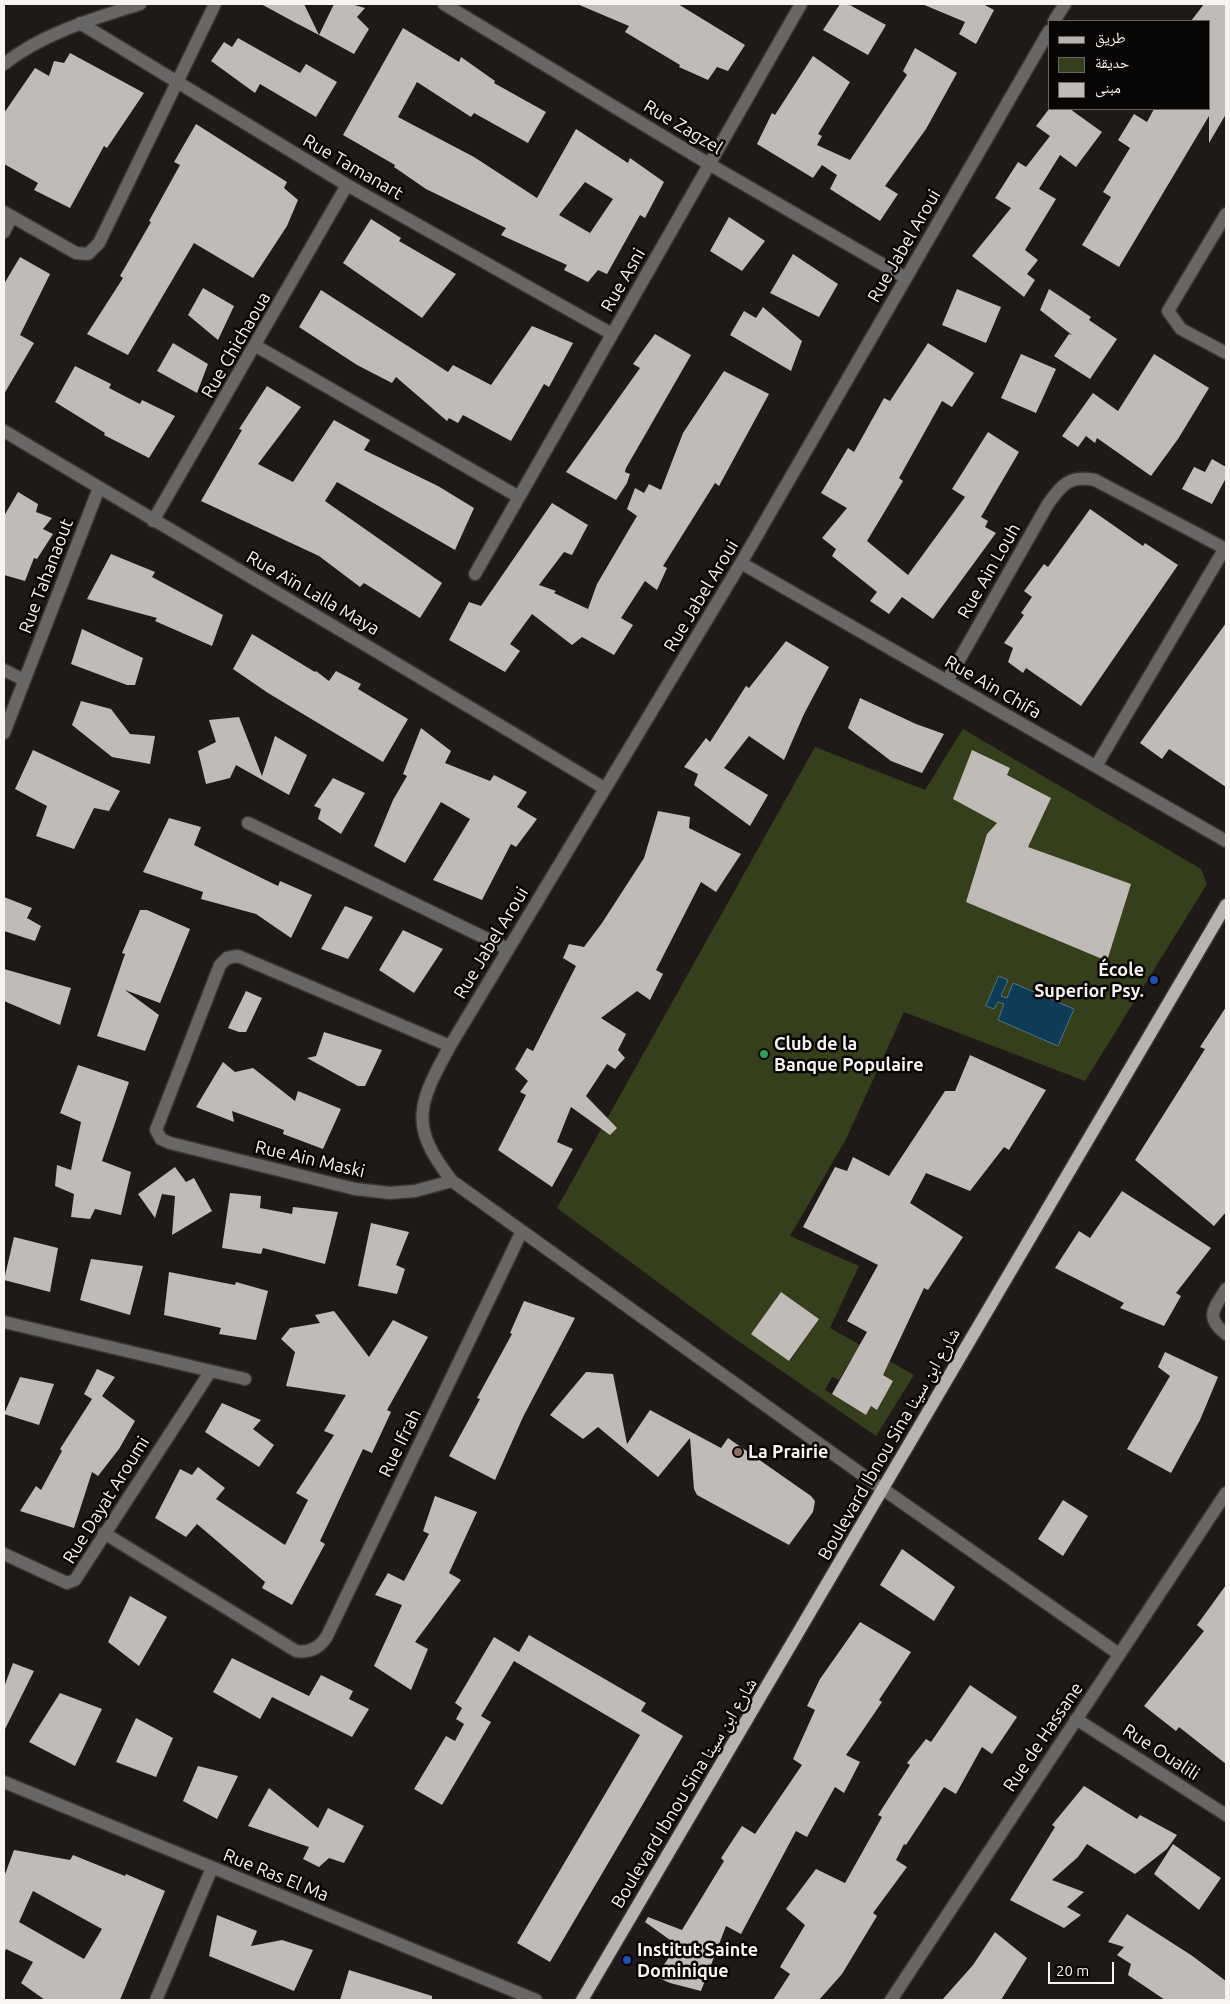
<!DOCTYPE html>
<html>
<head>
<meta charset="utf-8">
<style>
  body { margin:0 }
  #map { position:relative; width:1230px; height:2004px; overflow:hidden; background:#1f1a18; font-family:Ubuntu,"Noto Naskh Arabic",sans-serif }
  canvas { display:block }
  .frame { position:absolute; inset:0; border:5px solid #f7f4f2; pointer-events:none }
  .legend { position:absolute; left:1048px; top:20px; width:162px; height:90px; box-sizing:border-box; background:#080605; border:1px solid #686564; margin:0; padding:6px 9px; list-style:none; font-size:15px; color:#f7f4f2 }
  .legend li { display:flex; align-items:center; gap:10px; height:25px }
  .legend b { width:25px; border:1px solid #686564 }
  .scale { position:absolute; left:1048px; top:1962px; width:66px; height:22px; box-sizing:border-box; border:2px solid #f7f4f2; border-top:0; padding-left:6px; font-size:15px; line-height:18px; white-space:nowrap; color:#f7f4f2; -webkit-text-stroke:4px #080605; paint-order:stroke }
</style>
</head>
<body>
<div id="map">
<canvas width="1230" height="2004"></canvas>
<div class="frame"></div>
<ul class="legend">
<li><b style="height:6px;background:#b8b3b0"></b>طريق</li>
<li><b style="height:14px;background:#363f1c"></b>حديقة</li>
<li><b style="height:14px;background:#c1bbb7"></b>مبنى</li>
</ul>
<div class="scale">20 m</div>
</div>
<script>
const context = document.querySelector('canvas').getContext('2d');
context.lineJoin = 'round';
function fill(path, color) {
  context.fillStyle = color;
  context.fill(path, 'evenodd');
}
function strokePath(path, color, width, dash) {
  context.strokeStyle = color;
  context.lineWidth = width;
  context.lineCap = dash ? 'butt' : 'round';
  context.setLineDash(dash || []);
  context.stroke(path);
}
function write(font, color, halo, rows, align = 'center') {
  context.font = font + ' Ubuntu,"Noto Naskh Arabic",sans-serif';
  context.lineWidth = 5;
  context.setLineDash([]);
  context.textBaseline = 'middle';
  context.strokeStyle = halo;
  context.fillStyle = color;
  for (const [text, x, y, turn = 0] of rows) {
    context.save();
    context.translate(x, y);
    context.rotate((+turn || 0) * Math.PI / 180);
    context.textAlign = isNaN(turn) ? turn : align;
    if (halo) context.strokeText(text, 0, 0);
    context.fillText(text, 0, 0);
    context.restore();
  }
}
fill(new Path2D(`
  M963,729L1201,869L1207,884L1085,1081L904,1012L846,1139L790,1236L859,1266L830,1328L914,1375L876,1436L731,1336L557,1208L815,747L925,790ZM781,1292L819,1319L790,1361L752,1334ZM852,1358L893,1381L877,1409L871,1406L866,1415L825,1390L832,1377L839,1380Z`), '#363f1c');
const water = new Path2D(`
  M999,976L1008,980L1001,996L1007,998L1013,983L1074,1009L1058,1046L998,1020L1004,1004L998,1002L994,1009L986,1006Z`);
fill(water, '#0e3c56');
strokePath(water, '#547385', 1);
fill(new Path2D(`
  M261,4H304L319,35L296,23Z
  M334,4H351L365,8L357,17L369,29L354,54L319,35Z
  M577,4H678L745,45L728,71L717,67L708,80L679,67L680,65L625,32L629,26Z
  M840,4H848L886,25L868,55L823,30Z
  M922,4H983L994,10L976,44L959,34L965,22Z
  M1204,4H1226V114L1209,143V116L1119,267L1082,245L1111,197L1103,192L1130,148L1118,140L1134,114L1147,122L1154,109H1209V21H1191Z
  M403,28L459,62L461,57L495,81L494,83L546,112L528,143L474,113L471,117L417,82L398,117L474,157L537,198L576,129L628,163L630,158L664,182L645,218L640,215L607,274L598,270L588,282L564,270L567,265L501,235L506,228L426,189L394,167L395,165L343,135ZM585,182L613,199L590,233L559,215Z
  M238,38L300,73L306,64L337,82L316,117L260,84L255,93L211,61L224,42L232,47Z
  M915,48L957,73L926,129L885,186L898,194L880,221L830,189L837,175L822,165L813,178L757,144L772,113L775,115L813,56L850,82L818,134L822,136L817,145L850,160L907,75L903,71Z
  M70,53L144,93L107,148L104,146L70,208L34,190L38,183L4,164V113L35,68L49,76L54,61L64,63Z
  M1049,109H1070L1102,132L1076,167L1060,155L1039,189L1056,199L1025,250L1038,260L1027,274L1035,280L1024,297L972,256L1011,208L995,198L1018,162L1026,167L1050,136L1036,126Z
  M196,124L287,182L284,188L298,200L287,226L253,278L194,243L128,355L87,334L123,278L120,276L151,222L149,221L180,165L174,162Z
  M729,217L765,241L742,271L710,251Z
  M371,219L401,238L399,241L456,274L422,318L343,263Z
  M793,254L838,284L819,317L770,293Z
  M20,257L50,274L20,335L34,343L4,394V284Z
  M203,288L234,306L218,340L188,315Z
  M957,289L1001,307L986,343L942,325Z
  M1049,289L1091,317L1089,320L1117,339L1090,379L1054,356L1069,334L1072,335L1040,310Z
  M321,290L448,372L453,365L491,385L532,326L573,343L549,387L544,384L511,441L463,415L458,423L449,418L447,421L396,377L392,383L357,365L299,327Z
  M763,307L802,341L791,371L730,335L744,311L756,318Z
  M655,334L691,355L626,468L625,472L630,474L627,483L616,500L566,472L640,368L633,364Z
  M173,343L208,364L197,393L157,371Z
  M928,343L974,373L952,407L942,401L899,478L903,481L867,541L908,575L965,497L952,489L988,432L1019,452L981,517L988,521L985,527L996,533L933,619L902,597L889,614L870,601L877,592L832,556L836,549L822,538L847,508L821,493L848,448L854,452L884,398L890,401Z
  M1021,354L1056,369L1036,413L1001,398Z
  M1154,354L1209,388L1178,439L1151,476L1097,438L1095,443L1086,436L1078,447L1062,436L1093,393L1118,411Z
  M75,366L111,384L109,388L140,404L142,400L175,416L149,458L104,435L105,433L55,402Z
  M724,371L769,394L719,486L715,483L663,566L667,568L657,590L645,581L621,618L633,625L614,655L582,637L572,645L532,614L510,644L520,651L505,672L449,640L469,602L481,606L552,503L588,525L572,555L564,552L539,585L556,591L554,593L588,609L597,584L637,516L627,509L635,488L644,493L649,484L661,490L683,433Z
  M267,386L301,407L258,464L293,482L334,420L370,440L364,450L438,486L474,508L455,550L337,482L325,501L442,583L420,618L364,583L360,587L319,556L201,501L242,430L239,429Z
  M1212,459L1226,467V478L1212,504L1182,489L1194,467L1205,472Z
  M18,492L38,504L36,512L52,518L43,529L53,534L37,559L34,558L25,581L4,575V516Z
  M1090,509L1143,546L1145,543L1178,565L1081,706L1026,668L1023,673L1008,662L1013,648L1004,643L1024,615L1021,613L1032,597L1024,591L1044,564L1048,567Z
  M111,554L155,572L152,577L223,615L212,646L155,621L157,618L87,599Z
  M1226,623V787L1169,749L1162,759L1140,743Z
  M82,629L143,658L135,685H127L71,664Z
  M252,634L315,672L316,671L329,681L336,671L361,684L358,689L408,719L383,762L268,693L233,669Z
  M786,641L829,667L804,714L784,760L749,736L724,768L768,795L750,826L694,785L698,774L684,767L706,738L710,742L746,686L749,688Z
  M860,698L916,724L944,734L922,773L891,761L848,728Z
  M81,701L111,709L130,734L155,736L150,764L112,757L72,725Z
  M239,717L262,776L275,736L307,755L289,795L236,765L230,778L206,784L198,751L216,742L209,720Z
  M421,728L451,751L445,763L490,781L494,775L527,792L517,807L537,819L516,847L511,844L482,900L433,880L470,819L441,802L405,863L374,846L393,800L407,776L403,774Z
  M33,750L120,791L109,811L94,808L74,849L36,836L47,806L15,789Z
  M972,750L1010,768L1007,775L1051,798L1028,847L1131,884L1107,961L966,902L987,834L997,823L953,799Z
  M333,778L365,793L341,834L318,819L321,809L314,806Z
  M658,811L690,817L689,828L741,854L716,892L701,882L656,970L663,974L650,1000L637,991L601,1018L626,1034L618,1050L625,1058L615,1069L607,1064L586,1096L617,1128L610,1135L571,1107L557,1142L573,1149L552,1187L498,1150L526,1095L520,1092L528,1081L515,1069L527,1048L533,1051L576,966L563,958L569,944L584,947L602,923L644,858Z
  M169,818L201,827L194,845L278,886L280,881L312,895L291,938L256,914L201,899L203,892L143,872Z
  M4,897L32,908L27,918L41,926L35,941L4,931Z
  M345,906L373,917L348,959L321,949Z
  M140,910H147L190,929L160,1003L125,990L159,1015L145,1051L97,1036L125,954L122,953Z
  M403,930L443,949L414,993L379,970Z
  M4,969L71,988L60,1025L4,1001Z
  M246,991L262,998L246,1032H239L228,1028Z
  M1226,1007V1212L1214,1226L1135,1160L1205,1049L1200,1047Z
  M324,1032L382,1050L365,1086H358L307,1058L316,1056Z
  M970,1055L1046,1090L1009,1150L1004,1147L970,1191L926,1173L910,1203L963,1237L928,1290L924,1288L883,1375L893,1381L877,1410L871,1406L866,1415L832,1394L867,1332L847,1321L878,1265L803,1227L835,1167L847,1171L853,1157L889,1176L945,1091H955Z
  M223,1062L235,1072L253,1068L295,1101L298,1091L341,1109L323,1149L283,1134L284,1130L232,1111L234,1122L196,1107Z
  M78,1065L129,1082L102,1161L131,1172L121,1215L95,1209L90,1219L71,1217L74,1194L55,1186L57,1165L71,1170L81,1122L60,1113Z
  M175,1167L186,1182L194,1178L212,1211L172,1235L175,1196L162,1194L155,1218L138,1194Z
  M1122,1191L1211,1248L1176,1293L1181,1296L1164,1326L1120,1308L1124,1303L1055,1268L1079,1231L1090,1238Z
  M230,1193L261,1196L260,1208L292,1214L293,1207L338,1212L325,1264L263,1248L261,1254L222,1248Z
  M371,1223L409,1232L396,1265L405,1269L397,1294L358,1286Z
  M14,1237L58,1248L50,1292L4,1280Z
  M91,1259L143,1266L130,1315L80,1300Z
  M169,1272L235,1285L236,1282L268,1291L256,1340L219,1334L221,1328L164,1315Z
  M781,1292L819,1319L789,1361L751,1334Z
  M524,1301L575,1318L523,1417L495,1480L449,1456L480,1399L477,1398L512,1334L510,1333Z
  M334,1311L369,1357L393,1320L428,1337L387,1410L391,1412L372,1453L363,1449L320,1541L325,1544L292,1605L262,1588L265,1582L197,1524L186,1537L155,1518L180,1469L192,1475L198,1467L225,1488L216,1499L285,1545L308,1500L296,1493L334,1435L324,1431L346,1395L286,1386L295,1352L281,1339L290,1328L320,1323L315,1315Z
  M1165,1352L1218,1377L1200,1420L1171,1473L1127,1449L1170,1376L1158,1367Z
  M97,1369L115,1377L102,1396L135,1421L119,1449L98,1476L92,1472L74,1528L20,1511L36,1486L41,1490L62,1451L60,1449L92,1399L84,1394Z
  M586,1372L613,1374L627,1444L650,1410L721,1448L728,1438L811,1496L815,1501L813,1512L789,1545L697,1495L694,1489L690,1438L658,1477L598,1427L583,1439L550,1415Z
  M20,1377L54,1384L39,1425L4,1414Z
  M222,1403L261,1420L253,1429L274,1445L259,1467L205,1432Z
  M435,1496L477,1512L449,1573L461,1580L415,1642L428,1649L411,1690L374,1666L402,1605L375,1595L388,1573L404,1581L429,1534L423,1531Z
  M1063,1500L1088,1516L1063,1556L1038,1539Z
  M902,1549L955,1587L934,1621L880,1585Z
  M1226,1585V1764L1179,1727L1176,1731L1144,1706L1204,1631L1197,1625Z
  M130,1596L167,1617L139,1666L108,1642Z
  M860,1622L911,1652L879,1700L882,1702L846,1755L860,1762L844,1793L835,1787L807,1837L796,1831L741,1934L726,1926L701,1991L670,1983L656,1977L677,1945L645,1922L648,1917L682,1930L724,1861L721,1858L742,1826L755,1834L802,1765L793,1759L815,1710L807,1706L820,1679Z
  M529,1635L646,1703L641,1711L683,1736L550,1962L517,1943L640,1735L514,1661L481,1716L491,1722L442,1805L414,1789L446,1736L455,1741L464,1724L456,1719L462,1708L455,1703L494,1637L519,1652Z
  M232,1658L309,1696L321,1675L353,1691L349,1699L369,1709L352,1737L272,1697L260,1719L213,1692Z
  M13,1663L34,1671L4,1731V1687Z
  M970,1685L1017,1717L992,1754L982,1747L956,1794L944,1787L906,1845L904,1844L896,1860L907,1867L873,1913L877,1916L842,1974L819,2000H773L790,1974L780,1967L805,1925L786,1909L816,1869L845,1883L882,1817L878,1815L910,1765L907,1763L926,1739L931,1742Z
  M60,1693L102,1709L75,1766L29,1742Z
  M136,1718L173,1738L156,1777L116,1762Z
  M198,1766L238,1776L217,1819L183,1801Z
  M1084,1786L1137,1819L1140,1815L1177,1835L1167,1849L1135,1874L1087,1844L1078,1857L1052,1880L1084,1892L1067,1907L1081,1915L1064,1928L1010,1900L1055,1827L1052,1825Z
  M269,1788L318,1828L328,1808L364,1826L344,1863L329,1858L319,1867L303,1859L309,1847L248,1826Z
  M1173,1844L1221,1878L1199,1910L1154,1874Z
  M14,1850L70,1860L73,1855L125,1876L126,1874L165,1891L120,2000H45L21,1983L33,1962L6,1949L4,1954V1877ZM33,1891L102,1929L84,1959L19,1922Z
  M1127,1914L1191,1955L1226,1981V2000H1165L1128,1975L1131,1964L1117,1955L1124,1947L1108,1942Z
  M217,1915L257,1931L251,1946L282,1940L313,1950L294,1991L209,1956Z
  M995,1932L1027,1958L1001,2000H942L973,1965Z
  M349,1970L432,1996V2000H340Z`), '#c1bbb7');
const minor = new Path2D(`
  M444,4L709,164L906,278
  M1054,21L1065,4
  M80,23L347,185L612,334
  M1049,31L741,563L450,1046C418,1104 408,1125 452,1181L860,1473L1119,1654
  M4,64C43,33 93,19 140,4
  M4,212L76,253L88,254L99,243L215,4
  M1226,214L1168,311L1181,329L1226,353
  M4,232L11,218
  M256,346L519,497
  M4,431C204,550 405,667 604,788
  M153,521L347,185
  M741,563L1226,841
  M475,574L801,4
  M4,670L24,680
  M947,681L1048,504C1062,484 1070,475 1095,480L1226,549
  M4,733L99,488
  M1096,766L1225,548
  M248,823L508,949
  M450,1046L238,956L227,958L220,965L156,1130L161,1139L170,1143L355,1189L390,1193L415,1191L452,1181
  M1226,1289C1214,1309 1204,1317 1226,1334
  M4,1322L245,1379
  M104,1533L296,1651C310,1653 320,1648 327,1636L522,1231
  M4,1554L67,1583L75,1580L210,1372
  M1076,1719L1226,1815
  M4,1782L536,2000
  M156,2000L212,1868
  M891,2000L1226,1493`);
const major = new Path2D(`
  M582,2000L1226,905`);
strokePath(minor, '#393432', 15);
strokePath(major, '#393432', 15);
strokePath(minor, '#696765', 12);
strokePath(major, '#b8b3b0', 12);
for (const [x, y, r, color] of [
  [1154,980,5,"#1a4fb4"],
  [764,1054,5,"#2e9e5b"],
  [738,1452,5,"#8d6e63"],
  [627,1960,5,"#1a4fb4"]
]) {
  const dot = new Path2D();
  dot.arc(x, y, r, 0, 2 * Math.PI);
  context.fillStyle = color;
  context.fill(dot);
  strokePath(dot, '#080605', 2);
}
write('18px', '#f7f4f2', '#080605', [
  ["Rue Zagzel",683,127,31],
  ["Rue Tamanart",353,167,30],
  ["Rue Jabel Aroui",904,246,-60],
  ["Rue Asni",623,280,-60],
  ["Rue Chichaoua",236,345,-60],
  ["Rue Ain Louh",989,571,-60],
  ["Rue Tahanaout",46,576,-69],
  ["Rue Aïn Lalla Maya",313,593,30],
  ["Rue Jabel Aroui",701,596,-59],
  ["Rue Ain Chifa",993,687,30],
  ["Rue Jabel Aroui",491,943,-59],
  ["Rue Ain Maski",310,1159,13],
  ["Rue Ifrah",400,1443,-64],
  ["Boulevard Ibnou Sina شارع ابن سينا",889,1444,-60],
  ["Rue Dayat Aroumi",106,1500,-58],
  ["Rue de Hassane",1043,1737,-56],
  ["Rue Oualili",1161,1752,33],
  ["Boulevard Ibnou Sina شارع ابن سينا",684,1793,-59],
  ["Rue Ras El Ma",276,1875,22]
]);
write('bold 18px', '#f7f4f2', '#080605', [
  ["École",1144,970,"right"],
  ["Superior Psy.",1144,991,"right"],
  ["Club de la",774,1044],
  ["Banque Populaire",774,1065],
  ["La Prairie",748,1452],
  ["Institut Sainte",637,1950],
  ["Dominique",637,1971]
], 'left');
</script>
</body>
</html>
